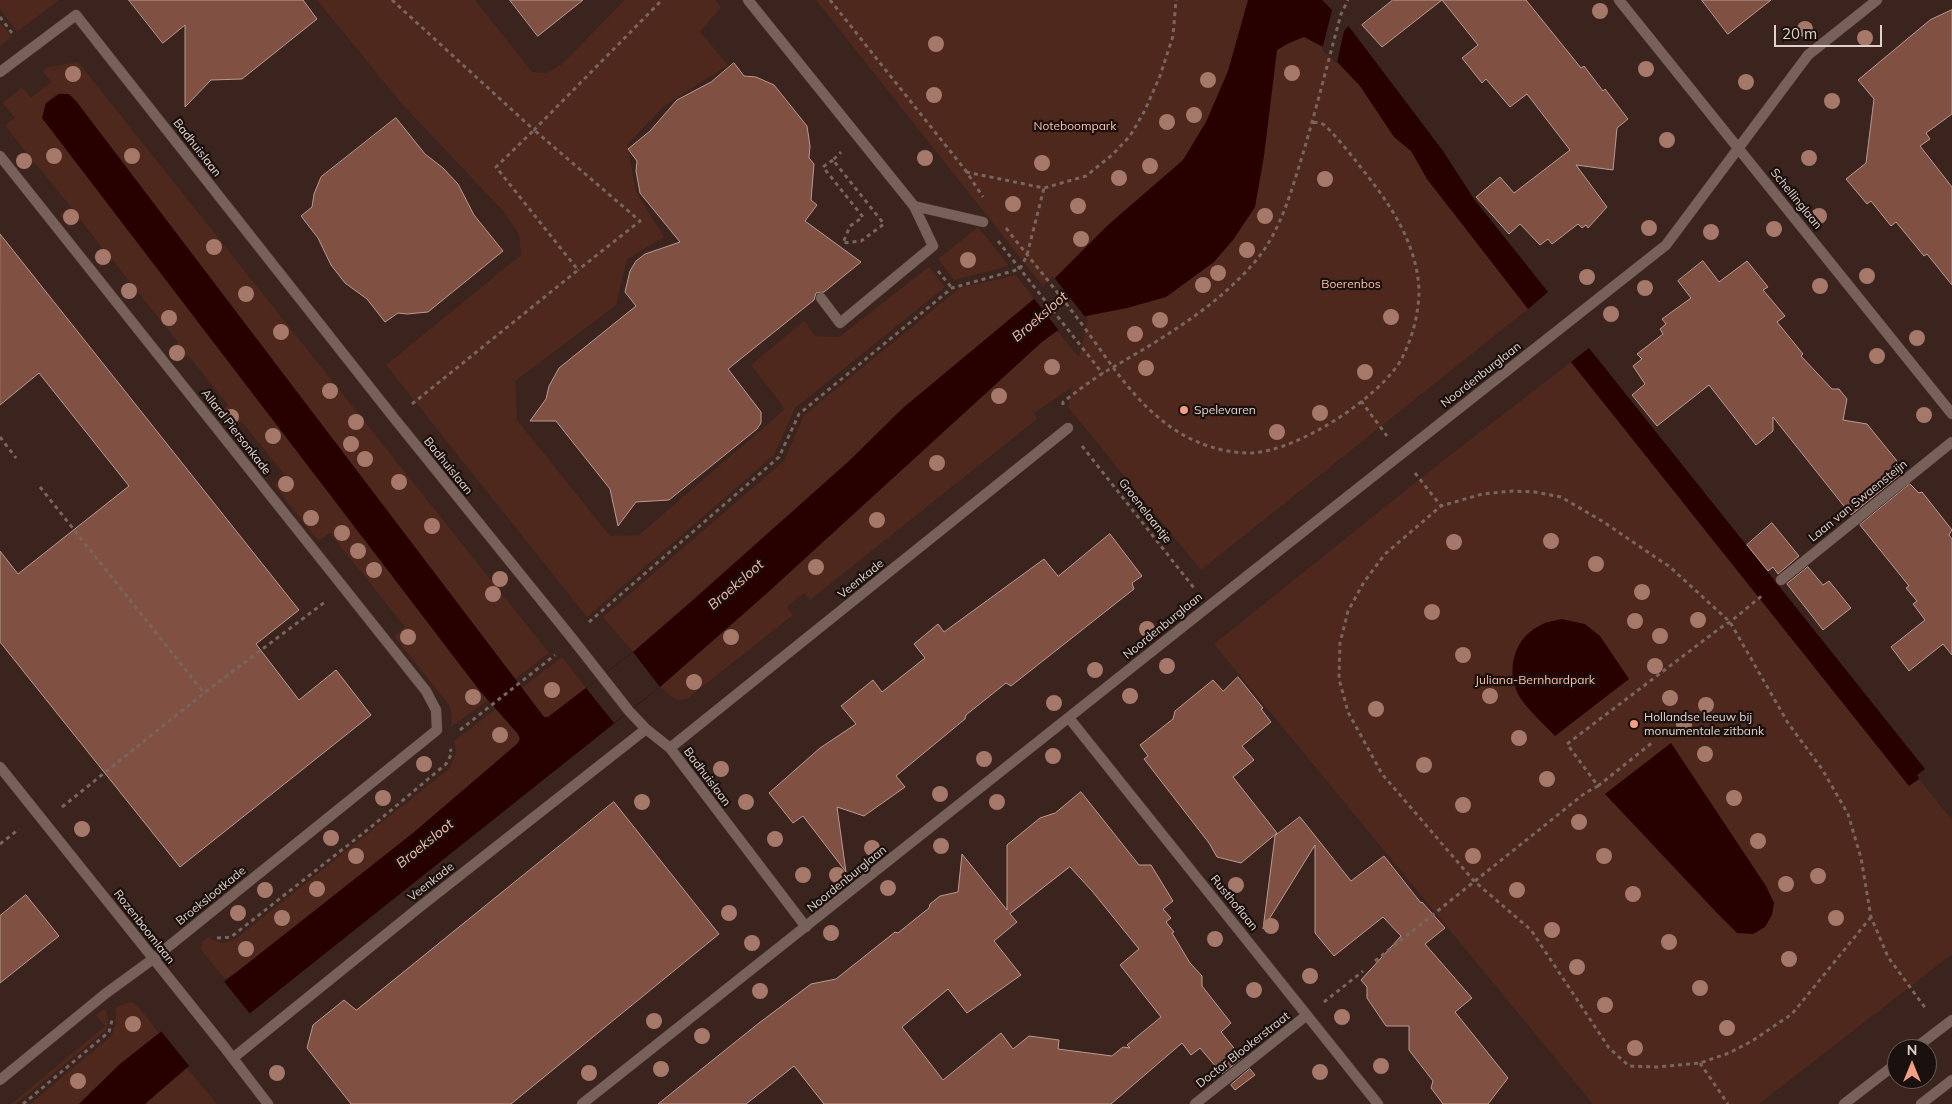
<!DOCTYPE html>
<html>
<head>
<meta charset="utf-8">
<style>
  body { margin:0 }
  #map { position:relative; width:1952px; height:1104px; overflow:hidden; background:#3a241d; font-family:Mulish,sans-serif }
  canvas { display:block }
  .north { position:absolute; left:1887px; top:1039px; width:50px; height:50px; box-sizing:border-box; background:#1a100d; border:1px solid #695d59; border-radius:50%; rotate:0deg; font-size:14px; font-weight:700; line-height:20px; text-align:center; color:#e0d1cc }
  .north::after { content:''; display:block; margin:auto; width:18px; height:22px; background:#f39f85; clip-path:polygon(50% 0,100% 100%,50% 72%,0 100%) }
  .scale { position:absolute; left:1774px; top:25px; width:108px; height:22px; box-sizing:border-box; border:2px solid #e0d1cc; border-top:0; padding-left:6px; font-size:15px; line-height:18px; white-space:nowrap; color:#e0d1cc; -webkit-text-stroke:4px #1a100d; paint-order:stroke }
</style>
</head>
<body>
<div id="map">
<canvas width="1952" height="1104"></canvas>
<div class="north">N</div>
<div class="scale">20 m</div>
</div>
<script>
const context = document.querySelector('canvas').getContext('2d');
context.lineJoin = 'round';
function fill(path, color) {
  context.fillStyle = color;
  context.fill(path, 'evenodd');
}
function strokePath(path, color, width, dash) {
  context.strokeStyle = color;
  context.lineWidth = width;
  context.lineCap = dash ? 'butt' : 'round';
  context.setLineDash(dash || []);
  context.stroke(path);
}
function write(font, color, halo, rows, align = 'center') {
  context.font = font + ' Mulish,sans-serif';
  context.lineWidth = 4.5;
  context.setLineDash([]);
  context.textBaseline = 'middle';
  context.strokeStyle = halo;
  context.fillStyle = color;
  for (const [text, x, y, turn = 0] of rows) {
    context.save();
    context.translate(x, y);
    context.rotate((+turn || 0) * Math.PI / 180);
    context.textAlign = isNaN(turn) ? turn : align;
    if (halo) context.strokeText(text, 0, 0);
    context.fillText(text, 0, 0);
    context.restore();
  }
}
fill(new Path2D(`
  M0,0H59L17,32L0,9Z
  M317,0H475L532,72L547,73L562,64L625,0H716L721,7L700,32L728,65L664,106L627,145L636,192L664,237L627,259L616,305L515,381L517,420L610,536L639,535L785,409L751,365L804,321L815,336L839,337L929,267L945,287L795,408L774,455L587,617L386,365L521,255L519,234L505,213L402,104Z
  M816,0H1273L1216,156L1061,309Z
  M1308,20L1415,148L1528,309L1201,570L1068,407L1072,387L1034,413L1037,419L810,600L804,593L787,607L793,615L688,698C676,704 669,694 660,687L766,594L1043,341L1057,331L1079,357L1088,319L1086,316H1089L1275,35Z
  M0,23L12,37L0,46Z
  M78,62L549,653L515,679L76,101C73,99 69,95 65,94C55,90 46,104 43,112L480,691L488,700L451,727L452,714L449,705L394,636L405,627L330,533L318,541L274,485L285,475L241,421L230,429L218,414L228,405L188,355L177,363L167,351L178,342L138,292L128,300L119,291L130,282L112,259L101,267L93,257L103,249L80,219L69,228L60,215L71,207L34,162L23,170L17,161L26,152L5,125L15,118L3,103L22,87L31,98L51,82L43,71L48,67Z
  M978,227L1009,266L954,280L938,259Z
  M1016,275L1034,299L903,408L849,461L633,652L603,617L784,461L804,415L960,288Z
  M1571,362L1909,785L1919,779L1952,820V954L1759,1104H1593L1214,644L1426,474Z
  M562,657L586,688L548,717H544L522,688Z
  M496,709L518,734L520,739L517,744L413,833L248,965L225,979L201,950L202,942L208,937C218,944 227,945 237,938L450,768L456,752L454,741Z
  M130,1002L137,1005L159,1033L120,1064L79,1104H30L111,1036C116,1026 117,1019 115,1008Z
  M104,1009C109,1015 109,1022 106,1030L16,1104H11L105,1026L96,1015Z
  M186,1067L217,1104H145Z`), '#4e281d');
fill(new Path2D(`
  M1248,0H1322L1350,28L1443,151L1474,199L1548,292L1528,309L1427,179L1411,151L1394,137L1360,86L1323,47L1304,37L1289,43L1277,50L1264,156L1255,207L1233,240L1214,262L1166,297L1127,308L1086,316L1057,331L1043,341L766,594L660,687L249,1014L145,1104H79L120,1064L413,833L517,744L520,739L518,734L480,691L42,118L46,103L59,94H69L76,101L522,688L544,717H548L633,652L691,602L849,461L903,408L1034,299L1108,225L1183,160L1206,122L1228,71Z
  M1589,348L1925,769L1917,775L1919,779L1909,786L1571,362Z
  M1561,619L1585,624L1600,636L1629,679L1555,736C1544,724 1530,712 1521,699C1505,674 1512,640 1539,626C1545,622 1554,621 1561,619Z
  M1671,743L1766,886L1774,903L1772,915L1765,927L1753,934L1737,933L1717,913L1605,794Z`), '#270100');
fill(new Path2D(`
  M1333,6L1350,24L1344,31L1337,63L1322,50Z
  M1053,276L1086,318L1060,332L1033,297Z
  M633,652L660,687L614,723L586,688Z
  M222,979L251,1015L190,1067L160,1030Z`), '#3a241d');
const building = new Path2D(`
  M129,0H303L317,19L242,79L211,80L185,107V25L163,43Z
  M510,0H583L538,36Z
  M1393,0H1526L1581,68L1584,66L1603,91L1605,89L1628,119L1617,128L1613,170L1576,165L1607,207L1588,228L1586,225L1582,228L1578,224L1552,244L1548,239L1540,245L1520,224L1509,234L1476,197L1500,177L1514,193L1570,150L1527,94L1510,107L1486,79L1482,83L1462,58L1478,45L1442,0L1382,47L1362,25Z
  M1702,0H1771L1728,34Z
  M1952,10V114L1926,133L1930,139L1920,146L1952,187V285L1927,254L1924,256L1896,222L1891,226L1871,201L1867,204L1846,179L1866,163L1874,99L1858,80L1930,20Z
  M734,63L744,76L756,77L774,85L807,126L810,146L809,158L814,164L811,200L817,205L805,221L861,262L824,292L816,293L814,300L728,369L761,412V423L757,429L669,500L636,502L618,526L610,489L556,421H530L546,399L549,386L559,368L636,306L625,292L630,271L636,261L645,254L680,242L640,193L636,171L637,161L628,149L650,131L677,100L711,82Z
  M396,118L425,154L443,168L458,184L474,215L503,251L428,312L407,314L398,313L385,322L367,299L345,283L331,265L318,238L301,216L312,207L314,194L321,177Z
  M0,234L299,610L256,644L299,700L336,670L371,715L180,867L0,642V551L18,574L129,486L39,373L0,405Z
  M1703,261L1719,282L1747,261L1768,287L1763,290L1785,316L1777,322L1803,354L1801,356L1832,389H1839L1847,399L1843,420L1867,424L1897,461L1895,468L1901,474L1851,515L1773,417V431L1756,445L1709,385L1657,426L1632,395L1645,384L1633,366L1642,359L1637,354L1663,334L1660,329L1666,324L1662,319L1691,298L1678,281Z
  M1910,484L1919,493L1922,492L1952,530L1949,535L1952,539V655L1943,644L1909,671L1891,647L1925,620L1913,604L1917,601L1906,588L1909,586L1860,525Z
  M1772,523L1799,556L1778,574L1773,567L1768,571L1747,545Z
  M1110,534L1142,576L1132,583L1134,589L1011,686L1006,683L966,715L965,719L896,776L905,787L864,816L837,807L846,872L803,816L793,823L769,793L820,748L856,724L841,706L873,680L882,692L925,658L914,644L938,624L944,632L1044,559L1058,576Z
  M1808,567L1823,585L1829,581L1851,608L1823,630L1787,584Z
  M1238,677L1263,708L1261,709L1271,722L1242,746L1254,760L1233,777L1277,833L1241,863L1217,857L1209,843L1144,759L1148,756L1140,745L1173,719L1175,711L1213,680L1223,691Z
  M1081,792L1139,865H1151L1173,901L1163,909L1171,918L1166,922L1174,932L1172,933L1190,963L1202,976V986L1231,1023L1221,1032L1242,1058L1222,1074L1200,1048L1191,1055L1182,1043L1111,1104H824L794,1066L746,1104H658L759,1023L811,984L836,979L895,932L898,933L914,920L929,908L930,904L940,896L958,892L962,854L1007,910V845L1040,818L1055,813ZM1070,867L1092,891L1139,949L1120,965L1161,1017L1127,1045L1130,1048L1123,1047L1112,1056L1058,1049L1059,1040L1029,1036L1013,1049L1001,1033L943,1080L902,1027L948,989L967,1013L1021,975L994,941L1017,922L1010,914Z
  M614,802L719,934L511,1104H351L307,1048L313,1025L344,1000L356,1010Z
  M1300,817L1351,881L1384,856L1421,903L1422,902L1445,928L1425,944L1472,998L1455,1012L1508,1078L1488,1104H1443L1431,1088L1433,1081L1409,1050V1026H1386L1367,998V987L1361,980L1401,936L1383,917L1334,956L1315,933V845L1263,929L1275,836Z
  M26,895L59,936L0,983V916Z
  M1250,1069L1255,1075L1235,1090L1231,1085Z`);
fill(building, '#805142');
strokePath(building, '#b79b92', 1);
const service = new Path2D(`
  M821,298L840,323L933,246L914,206`);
const minor = new Path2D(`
  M748,0L914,206L983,222
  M1619,0L1952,414
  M0,72L76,15L394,418L571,637L629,711L646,729L670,748L806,927
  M0,156L426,691L436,710L437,730L153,959L105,994L0,1080
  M1781,580L1952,442
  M1069,718L1378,1104
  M670,748L1068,428
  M233,1058L421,906L646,729
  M582,1104L1209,606L1666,245L1808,55L1877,0
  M1195,1104L1307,1015`);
const tertiary = new Path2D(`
  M0,767L225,1048L268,1104
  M1914,1049L1952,1020
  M1844,1104L1897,1063
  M1921,1104L1952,1080`);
strokePath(service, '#554039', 11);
strokePath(minor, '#554039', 11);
strokePath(tertiary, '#554039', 11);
strokePath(new Path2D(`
  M392,0L534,130L662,0
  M830,0L966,171L983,197
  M0,17L12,33
  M833,160L823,167L863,217L850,226L843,243L861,241L884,224L833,160L841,152
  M966,172L1044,188L1086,176L1112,155L1130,136L1144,112L1160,76L1173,36L1176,0
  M1006,228C1031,260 1057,291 1081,323C1107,358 1129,395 1164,422C1188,441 1219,453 1250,453C1296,452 1378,399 1401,360C1412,339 1419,314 1419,290C1417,246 1393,208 1366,174C1358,164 1331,128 1321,123C1318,122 1315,123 1313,122
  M998,241L1103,374
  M938,271L952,288
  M1361,401L1387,436
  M412,404L578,270L496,167L534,130L640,221L578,270
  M1063,405V402C1076,392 1089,382 1103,373C1158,341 1217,308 1258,258C1281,229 1291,192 1302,157C1316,110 1328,62 1341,14L1348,0
  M0,437L16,458
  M1082,446L1194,588
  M1415,473L1441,506
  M40,487L204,693
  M589,622L779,457L799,414L952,288L1020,269L1027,255L1044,188
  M460,730L555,655
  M1598,786L1653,742
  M62,807L204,693L325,602
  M0,844L19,829
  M1871,917L1792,1014L1752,1041L1729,1053L1700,1063L1657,1067L1629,1066L1609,1048L1531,930L1474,881L1382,774L1348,712L1339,679L1340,643L1348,611L1364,582L1385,554L1441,506L1482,494L1513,491L1535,492L1561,497L1602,521L1670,567L1730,622L1788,723L1822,769L1848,814L1861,858L1871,917L1888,957L1926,1009
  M217,938L231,937L371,827L446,764L452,753L450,749
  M1375,961L1585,793L1598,786L1567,744L1720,628L1730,622L1764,594
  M1324,1002L1363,971
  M1700,1063L1728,1104
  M23,1104L109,1032L112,1020`), '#79655f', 3, [4, 4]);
strokePath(service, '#77615a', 10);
strokePath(minor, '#77615a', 10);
strokePath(tertiary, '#77615a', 10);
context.fillStyle = '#a5786a';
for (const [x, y] of [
  [1600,11],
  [1805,29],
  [1865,38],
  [936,44],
  [1646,69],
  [1292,73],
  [73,74],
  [1208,80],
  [1746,82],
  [934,95],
  [1832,101],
  [1194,115],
  [1167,122],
  [1667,140],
  [54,156],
  [132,156],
  [925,158],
  [1809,158],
  [24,161],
  [1042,163],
  [1150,166],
  [1119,178],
  [1325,179],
  [1013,204],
  [1078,206],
  [1265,216],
  [1819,216],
  [71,217],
  [1649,228],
  [1774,229],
  [1711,232],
  [1081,239],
  [214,247],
  [1247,250],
  [103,257],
  [968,260],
  [1218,273],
  [1867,276],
  [1587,277],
  [1203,285],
  [1820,286],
  [1645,288],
  [129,291],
  [246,294],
  [1611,314],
  [1391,317],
  [169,318],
  [1160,320],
  [281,332],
  [1135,334],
  [1917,338],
  [177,353],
  [1877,356],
  [1052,367],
  [1146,368],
  [1365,372],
  [330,391],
  [999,396],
  [1320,413],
  [1924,415],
  [231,417],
  [356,422],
  [1277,432],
  [273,436],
  [351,444],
  [365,459],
  [937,463],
  [399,482],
  [286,484],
  [311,518],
  [877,520],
  [432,526],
  [342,533],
  [1551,541],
  [1454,542],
  [358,551],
  [1596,564],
  [816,567],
  [374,570],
  [500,579],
  [1642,592],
  [493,594],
  [1432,612],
  [1698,620],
  [1635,621],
  [1147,629],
  [1660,636],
  [408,637],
  [731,637],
  [1463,655],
  [1167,666],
  [1655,666],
  [1095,670],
  [694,682],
  [552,690],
  [1130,696],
  [1490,696],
  [473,697],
  [1670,698],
  [1054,703],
  [1706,705],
  [1376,709],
  [1684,725],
  [500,735],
  [1519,738],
  [1705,754],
  [1053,756],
  [984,759],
  [424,764],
  [1424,765],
  [721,769],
  [1547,779],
  [940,794],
  [383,798],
  [1734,798],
  [642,802],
  [746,802],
  [997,802],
  [1463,805],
  [1579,822],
  [82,829],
  [331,838],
  [775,839],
  [1758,841],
  [941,846],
  [872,848],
  [356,856],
  [1473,856],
  [1604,856],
  [803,875],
  [837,875],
  [1818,876],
  [1786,884],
  [1236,885],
  [888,888],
  [317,889],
  [265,890],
  [1517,890],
  [1633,894],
  [238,913],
  [729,913],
  [282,918],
  [1836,918],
  [1271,926],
  [1552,930],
  [831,933],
  [1215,939],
  [1669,942],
  [752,943],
  [246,949],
  [1789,959],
  [1577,967],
  [1310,976],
  [1700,988],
  [1254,990],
  [760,991],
  [1605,1005],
  [1342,1017],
  [654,1021],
  [133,1024],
  [1727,1028],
  [702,1036],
  [1635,1048],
  [1381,1066],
  [661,1069],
  [1320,1072],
  [277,1073],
  [589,1073],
  [78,1081]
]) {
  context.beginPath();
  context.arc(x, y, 8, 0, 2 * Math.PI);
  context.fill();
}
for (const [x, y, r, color] of [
  [1184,410,5,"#f39f85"],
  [1634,724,5,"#f39f85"]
]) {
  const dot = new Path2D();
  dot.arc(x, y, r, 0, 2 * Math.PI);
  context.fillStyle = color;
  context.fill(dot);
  strokePath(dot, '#1a100d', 2);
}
write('12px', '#fdbda9', '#1a100d', [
  ["Noteboompark",1075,126],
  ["Boerenbos",1351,284],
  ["Juliana-Bernhardpark",1535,680]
]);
write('12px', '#e0d1cc', '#1a100d', [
  ["Badhuislaan",197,148,52],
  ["Schellinglaan",1796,199,51],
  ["Noordenburglaan",1481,375,-38],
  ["Allard Piersonkade",236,432,52],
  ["Badhuislaan",448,466,51],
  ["Laan van Swaensteijn",1858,501,-39],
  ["Groenelaantje",1145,511,52],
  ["Veenkade",861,579,-39],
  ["Noordenburglaan",1163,626,-39],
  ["Badhuislaan",707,777,53],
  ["Noordenburglaan",847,879,-39],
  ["Veenkade",431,882,-38],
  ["Broekslootkade",211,896,-39],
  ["Rusthoflaan",1234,903,51],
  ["Rozenboomlaan",144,927,52],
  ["Doctor Blookerstraat",1243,1050,-38]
]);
write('12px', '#e0d1cc', '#1a100d', [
  ["Spelevaren",1194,410],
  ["Hollandse leeuw bij",1644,717],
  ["monumentale zitbank",1644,731]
], 'left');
write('italic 14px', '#fbbba7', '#1a100d', [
  ["Broeksloot",1040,317,-41],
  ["Broeksloot",736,585,-41],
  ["Broeksloot",425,844,-39]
]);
</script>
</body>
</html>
